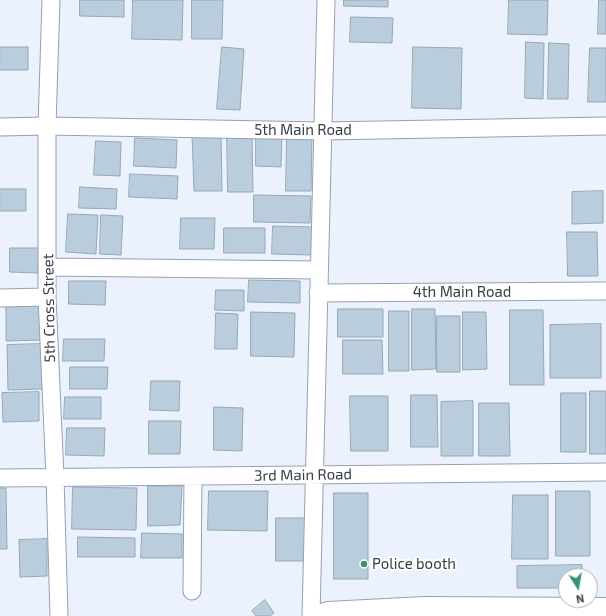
<!DOCTYPE html>
<html>
<head>
<meta charset="utf-8">
<style>
  body { margin:0 }
  #map { position:relative; width:606px; height:616px; overflow:hidden; background:#ebf2fe; font-family:"Exo 2",sans-serif }
  canvas { display:block }
  .north { position:absolute; left:558px; top:568px; width:40px; height:40px; box-sizing:border-box; background:#fff; border:1px solid #afb1b4; border-radius:50%; rotate:169deg; font-size:11px; font-weight:700; line-height:16px; text-align:center; color:#383c44 }
  .north::after { content:''; display:block; margin:auto; width:14px; height:18px; background:#36946c; clip-path:polygon(50% 0,100% 100%,50% 72%,0 100%) }
</style>
</head>
<body>
<div id="map">
<canvas width="606" height="616"></canvas>
<div class="north">N</div>
</div>
<script>
const context = document.querySelector('canvas').getContext('2d');
context.lineJoin = 'round';
function fill(path, color) {
  context.fillStyle = color;
  context.fill(path, 'evenodd');
}
function strokePath(path, color, width, dash) {
  context.strokeStyle = color;
  context.lineWidth = width;
  context.lineCap = dash ? 'butt' : 'round';
  context.setLineDash(dash || []);
  context.stroke(path);
}
function write(font, color, halo, rows, align = 'center') {
  context.font = font + ' "Exo 2",sans-serif';
  context.lineWidth = 4;
  context.setLineDash([]);
  context.textBaseline = 'middle';
  context.strokeStyle = halo;
  context.fillStyle = color;
  for (const [text, x, y, turn = 0] of rows) {
    context.save();
    context.translate(x, y);
    context.rotate((+turn || 0) * Math.PI / 180);
    context.textAlign = isNaN(turn) ? turn : align;
    if (halo) context.strokeText(text, 0, 0);
    context.fillText(text, 0, 0);
    context.restore();
  }
}
const building = new Path2D(`
  M80,0H124V17L80,16Z
  M133,0H183L182,40L132,39Z
  M192,0H223L222,39H192Z
  M344,0H388V7L344,6Z
  M509,0H548L547,35L508,34Z
  M599,0H606V34H598Z
  M351,17L393,18L392,43L350,42Z
  M526,42L544,43L543,99L525,98Z
  M549,43L569,44L568,99H548Z
  M0,47H28V70H0Z
  M222,47L244,49L240,110L217,109Z
  M413,47L462,48L461,109L412,108Z
  M590,48H606V102H588Z
  M221,133L222,191H194L192,134Z
  M287,133L312,134L311,191H286Z
  M227,134H252L253,192H228Z
  M256,136H282L281,167L256,166Z
  M135,138L177,140L176,168L134,166Z
  M96,141L121,142L120,176L94,175Z
  M130,174L178,176L177,199L129,197Z
  M80,187L117,189L116,209L79,208Z
  M0,189H26V211H0Z
  M603,191V223L572,224V192Z
  M254,195L311,196L310,223L254,222Z
  M68,214L98,215L96,254L66,252Z
  M101,215L123,216L121,255L100,254Z
  M181,218H215L214,249H180Z
  M273,226L313,227L312,255L272,254Z
  M224,228H265V253H224Z
  M567,232H597L598,276H568Z
  M10,248H39L38,273L10,272Z
  M249,280L300,281V303L248,302Z
  M69,281H106L105,305L69,304Z
  M216,290H244V311L215,310Z
  M41,305L42,340L6,341V306Z
  M338,309H383V337H338Z
  M412,309H435L436,369L412,370Z
  M510,310H543L544,385H510Z
  M389,311H409V371H389Z
  M251,312L295,313L294,357L251,356Z
  M463,312H486L487,369L463,370Z
  M216,313L238,314L237,349H215Z
  M437,316H460V372H437Z
  M601,324V378H550V325Z
  M64,339H105L104,361H63Z
  M343,340H382L383,374H343Z
  M42,344L43,389L8,390L7,345Z
  M70,367H108L107,389H70Z
  M151,381H180L179,411L150,410Z
  M590,391H606V454H590Z
  M39,392V421L3,422L2,393Z
  M561,393H586V452H561Z
  M411,395H437L438,447H411Z
  M350,396H388V451H351Z
  M65,397H101V419H64Z
  M473,401V456H441V402Z
  M479,403H509L510,456H479Z
  M214,407L243,408L242,451L214,450Z
  M149,421H181L180,454H149Z
  M67,428H105L104,456L66,455Z
  M148,486H182L180,525L148,526Z
  M73,487L137,488L136,530L72,529Z
  M0,488H6L7,549H0Z
  M209,491H268L267,531L208,530Z
  M556,491H590V556H556Z
  M334,493H368V579H334Z
  M513,495H548V559H512Z
  M276,518H306L305,561H276Z
  M142,533L182,534V558H141Z
  M78,537L135,538V557H78Z
  M47,539V576L20,577L19,540Z
  M582,565V576H566V588H517V566Z
  M265,600L274,613L270,616H256L252,611Z`);
fill(building, '#b9cddc');
strokePath(building, '#95a7b6', 1);
const minor = new Path2D(`
  M51,0L47,126V297L55,477L59,616
  M0,127L47,126L323,131L606,126
  M48,267L319,270
  M318,293L606,291
  M0,298L47,297
  M0,478L606,472
  M192,591L193,476
  M311,616L326,0`);
const secondary = new Path2D(`
  M317,616L328,613L424,608L606,609`);
strokePath(minor, '#95a0b3', 19);
strokePath(secondary, '#95a0b3', 24);
strokePath(minor, '#fff', 17);
strokePath(secondary, '#fff', 22);
for (const [x, y, r, color] of [
  [364,564,4,"#36946c"]
]) {
  const dot = new Path2D();
  dot.arc(x, y, r, 0, 2 * Math.PI);
  context.fillStyle = color;
  context.fill(dot);
  strokePath(dot, '#fff', 1.5);
}
write('15px', '#383c44', '#fff', [
  ["5th Main Road",303,130],
  ["4th Main Road",462,292],
  ["5th Cross Street",49,308,-91],
  ["3rd Main Road",303,475,-1]
]);
write('15px', '#383c44', '#fff', [
  ["Police booth",372,564]
], 'left');
</script>
</body>
</html>
